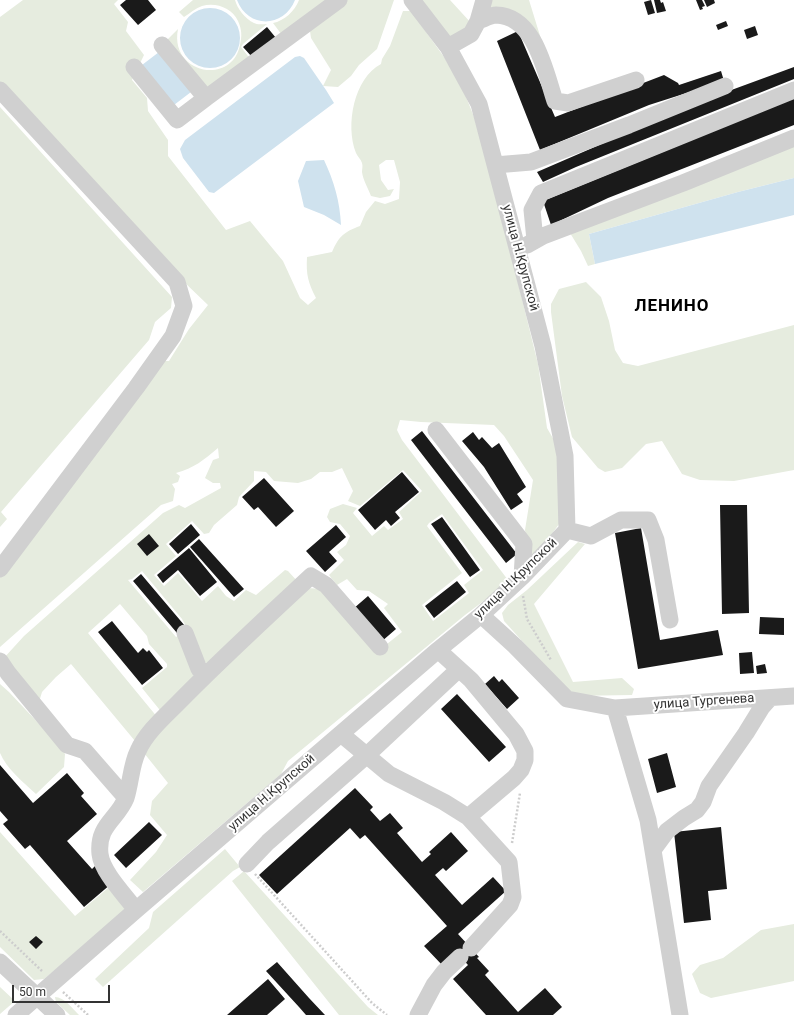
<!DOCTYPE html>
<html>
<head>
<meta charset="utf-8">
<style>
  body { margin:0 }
  #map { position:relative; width:794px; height:1015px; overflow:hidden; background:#fff; font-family:Roboto,sans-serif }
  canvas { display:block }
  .scale { position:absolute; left:12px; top:985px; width:98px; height:18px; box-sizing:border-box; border:2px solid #333; border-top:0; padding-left:5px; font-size:12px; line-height:14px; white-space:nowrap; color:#333; -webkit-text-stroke:3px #fff; paint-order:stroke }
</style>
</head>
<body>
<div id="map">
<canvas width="794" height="1015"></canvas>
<div class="scale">50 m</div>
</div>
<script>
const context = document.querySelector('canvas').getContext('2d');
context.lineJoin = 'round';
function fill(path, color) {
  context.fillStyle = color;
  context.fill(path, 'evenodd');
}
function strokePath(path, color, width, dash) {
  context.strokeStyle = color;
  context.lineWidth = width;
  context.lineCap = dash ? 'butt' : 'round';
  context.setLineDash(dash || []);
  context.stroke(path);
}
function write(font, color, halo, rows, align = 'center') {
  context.font = font + ' Roboto,sans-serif';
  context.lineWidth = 4;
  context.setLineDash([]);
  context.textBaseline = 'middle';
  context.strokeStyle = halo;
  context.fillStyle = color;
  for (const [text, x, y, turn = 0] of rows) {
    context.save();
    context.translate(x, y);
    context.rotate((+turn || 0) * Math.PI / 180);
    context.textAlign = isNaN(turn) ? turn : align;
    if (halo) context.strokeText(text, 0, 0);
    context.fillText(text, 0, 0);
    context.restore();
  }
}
fill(new Path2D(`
  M23,0H118L114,4L128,22L126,31L144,55L132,80L147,98L148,111L168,140V156L226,230L250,221L283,261L300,298L308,305L316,298C308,282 306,275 307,257L332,252C339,236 344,232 360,226L366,212L375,201L385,204L399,199L400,182L394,160H386L379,165L381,180L388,190L394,189L390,196L380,198L371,196C368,188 363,180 362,172C362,169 363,166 362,163C361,159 357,156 356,153C345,125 354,78 381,64L382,59L390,46L403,11H411L444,57L463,89L474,117L500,210L538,364L547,428L558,447L559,524L544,545L529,560L525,530L533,480L504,436L494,425L421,422L400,420L397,430L402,440L508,580L497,591L465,615L288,761L281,774L143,892L130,880L156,852L167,835L150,815L152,801L168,783L144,753L157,733L307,588L323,589L377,652L402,632L384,608L388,604L369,591L357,590L347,579L337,585L329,575L344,560L337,552L346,545L350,536L340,524L330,522L327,517L330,509L343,504L357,508L353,513L372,536L384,526L388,530L403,519L399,512L422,491L403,470L360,506L348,501L353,491L342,468L332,472H320L311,479L298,483L274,481L266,472L254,471V481L239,497L237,505L214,525L209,533L204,534L192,521L166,544L176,556L154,575L164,586L178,573L202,601L218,586L226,596L234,601L246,590L256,595L285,570L288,571L299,583L211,664L199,661L187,628L182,619L142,571L132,579L128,580L176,637L181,634L195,680L163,714L142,688L167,667V664L149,644L147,636L120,604L88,633L158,718L135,741L71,664L56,677L42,692L39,702L3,659L24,636L163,513L179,505L185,508L221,488L220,483H213L205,478L213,460L219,458L218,448C204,460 194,468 176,473L180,476L178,482L172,484L175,489L173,501L161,505L0,647V576L165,361H169L189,329L208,305L183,281L0,82V17ZM442,514L483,570L464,585L469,593L433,621L422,605L462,573L427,526L429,523Z
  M193,0H235C237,8 245,19 254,23C257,25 263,24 267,24L243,44L241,47L251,60L212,90L202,87L165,42L178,29C169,74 232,86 240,45C242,36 242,30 238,21C232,8 216,2 202,6C196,8 190,13 184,17L179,12Z
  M299,0H329L282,35L273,23C284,21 295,11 299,0Z
  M345,0H394L377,49L359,65L351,76L338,87L323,86L331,70L311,38L310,31Z
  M420,0H450L472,24L453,37L446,35Z
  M489,0H529L541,39L486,9Z
  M0,107L172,297L171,308L155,322L149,340L1,512L7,519L0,527Z
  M794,144V178L738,192L589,234L595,264L588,266L581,251L570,233Z
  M586,282L601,297L609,321L615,350L623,363L638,366L794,325V470L734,481L700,480L682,474L662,441L646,444L622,468L605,472L598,468L572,437L562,396L551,312V304L559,289Z
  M578,542L585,544L534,604L573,682L622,678L634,689L632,695L572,696L504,621L502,613L508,605L527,590Z
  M0,684L9,692L42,727L55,739L65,754L64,767L36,794C24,783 6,768 0,753Z
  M0,832L75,916L108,888L128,911L44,979L34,980L0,947Z
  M225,849L240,867L233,871L103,987L95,979L149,928L153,912Z
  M244,871L368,1007L378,1015H339L232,881Z
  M794,924V981L711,998L700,993L692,974L700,965L723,958L761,930Z
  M0,987L15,1001L0,1014Z
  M55,997C64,997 73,1009 79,1015H70L56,1002Z`), '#e6ecdf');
fill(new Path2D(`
  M237,0H295C284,28 248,29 237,0Z
  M180 38a30 30 0 1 1 60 0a30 30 0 1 1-60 0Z
  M159,52L191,92L174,105L142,65Z
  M300,56L304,58L326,90L334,103L214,193L209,192L183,158L180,149L185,140L295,57Z
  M324,160C334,181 340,202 341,225L324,215L304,207L298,181L306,161Z
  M794,178V215L595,264L589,234L738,192Z`), '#cfe2ee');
fill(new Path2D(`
  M126,0H148L156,10L138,25L120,5Z
  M651,0L655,13L648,15L644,2Z
  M654,0H660L661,3L663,2L666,11L657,13Z
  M696,0H702L705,6L702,7L703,9L700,10Z
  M704,0H714L715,3L707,7Z
  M726,21L728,26L718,30L716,25Z
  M755,26L758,35L747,39L744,30Z
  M267,27L276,38L252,57L243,47Z
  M518,31L555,117L664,75L678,83L679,85L721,71L724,81L649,105L540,150L497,41Z
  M794,67V79L576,167L543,182L537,172L696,103Z
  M794,98V125L608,198L551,225L543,201Z
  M422,431L517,554L506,563L411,440Z
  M473,432L479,440L482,437L492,448L499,443L526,487L517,494L523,502L511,510L484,467L462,441Z
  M402,472L419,492L395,512L400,518L391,526L386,520L375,530L358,510Z
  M264,478L294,511L276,527L258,507L254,510L242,497Z
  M720,505H747L749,613L722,614Z
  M442,517L480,570L470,577L431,524Z
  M191,524L200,535L178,554L169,544Z
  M336,525L346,537L329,552L337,561L325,572L306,551Z
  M641,528L660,640L718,630L723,655L638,669L615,533Z
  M149,534L159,546L147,556L137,544Z
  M199,539L244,589L234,597L190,547Z
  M189,548L217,582L200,596L178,570L163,583L157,575Z
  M141,574L185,626L177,633L133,581Z
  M457,581L466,592L434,618L425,606Z
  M368,596L396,629L381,642L353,609Z
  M760,617L784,618V635L759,634Z
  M112,621L138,653L143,648L147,652L149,650L163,668L142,685L98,632Z
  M752,652L754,673L740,674L739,653Z
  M765,664L767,673L757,674L756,666Z
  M494,676L499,682L502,679L519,698L507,709L485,684Z
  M457,694L506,747L489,762L441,709Z
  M667,753L676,787L657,793L648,759Z
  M0,765L33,803L67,773L84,793L81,796L97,814L67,841L92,869L95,866L111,884L84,907L30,845L25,849L3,824L8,820L0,811Z
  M355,788L373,807L370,810L380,821L390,813L403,828L397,833L422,862L431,854L429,852L451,832L468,851L446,871L443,868L435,875L462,905L493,877L506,891L458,934L479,957L477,958L489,971L485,975L518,1012L545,988L562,1007L553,1015H486L453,979L468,965L457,953L443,966L424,946L447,926L365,835L360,839L350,828L277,894L259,875Z
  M149,822L162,835L126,868L114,855Z
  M721,827L727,889L708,891L711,920L684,923L674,832Z
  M36,936L43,942L36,949L29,942Z
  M277,962L309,998L325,1015H306L299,1007L266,971Z
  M268,979L285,999L267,1015H227Z`), '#1a1a1a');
strokePath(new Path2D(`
  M523,596L527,619L551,660
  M512,843L520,793
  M255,874L372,1003L387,1015
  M0,931L43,972
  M63,992L88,1015`), '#cdcdcd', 2.5, [2, 2]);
strokePath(new Path2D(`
  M412,0L448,47
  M478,21C484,19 491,15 496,15C535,16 545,71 555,101L568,103L636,80
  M162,45L206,98L339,0
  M134,67L177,120L206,98
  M0,90L177,282L184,306L173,336L136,388L0,569
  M495,165L531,162L629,125L725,86
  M535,240L532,210L541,193L794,90
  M527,245L543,236L683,183L794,138
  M436,430L524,544L522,577
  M567,530L591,536L621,520H648L656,540L670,620
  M481,615L515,646L567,699L615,708L648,820L680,1015
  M185,633L199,669L207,673
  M438,650L471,680L516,734L525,751V760L521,770L514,778L468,817
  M0,661L8,673L67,745L85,751L126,798
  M615,708L794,696
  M341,734L389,774L444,802L468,817L509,862L513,897L510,905L471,948
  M653,850L667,831L684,818L697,810L703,802L709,786L746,733L762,707L770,698
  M247,864L268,842L367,755L459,669
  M136,910C125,895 102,872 100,854C97,825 117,820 126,798C131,782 131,765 138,751C146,733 163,718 177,704C220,660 266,618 311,576L326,585L380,647
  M0,962L57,1015
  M16,1015L136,910L438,650L481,615L522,577L567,530L565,456L543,346L479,104L448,47L471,34L478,21L484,0
  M418,1015L434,985L444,972L460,957`), '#d0d0d0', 17);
write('13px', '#333', '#fff', [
  ["улица Н.Крупской",520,258,75],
  ["улица Н.Крупской",516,579,-44],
  ["улица Тургенева",704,702,-4],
  ["улица Н.Крупской",272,793,-41]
]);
context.letterSpacing = '1px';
write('bold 17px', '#000', '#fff', [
  ["ЛЕНИНО",672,307]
]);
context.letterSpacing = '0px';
</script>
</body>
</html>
